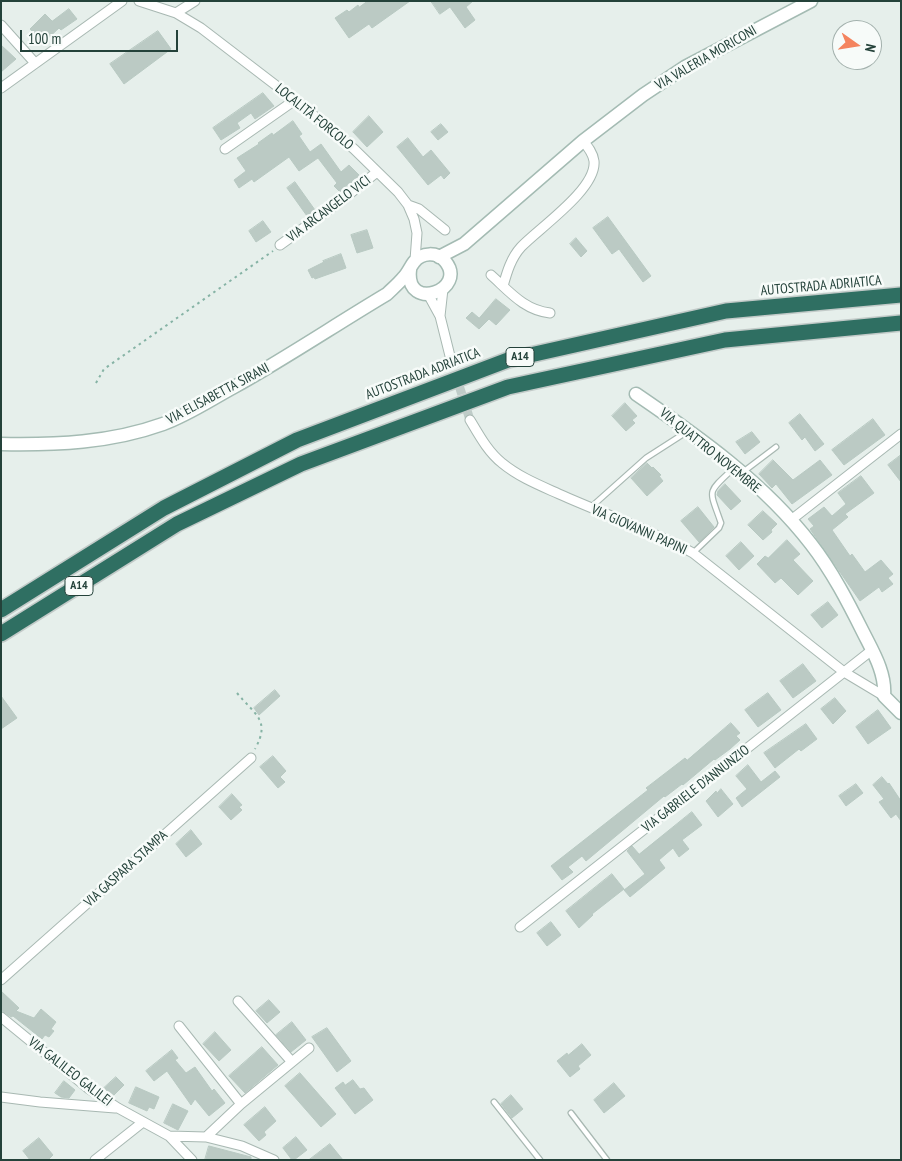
<!DOCTYPE html>
<html>
<head>
<meta charset="utf-8">
<style>
  body { margin:0 }
  #map { position:relative; width:902px; height:1161px; overflow:hidden; background:#e6efeb; font-family:"PT Sans Narrow",sans-serif }
  canvas { display:block }
  .frame { position:absolute; inset:0; border:2px solid #24423a; pointer-events:none }
  .north { position:absolute; left:832px; top:20px; width:50px; height:50px; box-sizing:border-box; background:#f7fbf9; border:1px solid #a3b1ad; border-radius:50%; rotate:103deg; font-size:14px; font-weight:700; line-height:20px; text-align:center; color:#24423a }
  .north::after { content:''; display:block; margin:auto; width:18px; height:22px; background:#f4845f; clip-path:polygon(50% 0,100% 100%,50% 72%,0 100%) }
  .scale { position:absolute; left:20px; top:30px; width:158px; height:22px; box-sizing:border-box; border:2px solid #24423a; border-top:0; padding-left:6px; font-size:15px; line-height:18px; white-space:nowrap; color:#24423a; -webkit-text-stroke:4px #f7fbf9; paint-order:stroke }
</style>
</head>
<body>
<div id="map">
<canvas width="902" height="1161"></canvas>
<div class="frame"></div>
<div class="north">N</div>
<div class="scale">100 m</div>
</div>
<script>
const context = document.querySelector('canvas').getContext('2d');
context.lineJoin = 'round';
function fill(path, color) {
  context.fillStyle = color;
  context.fill(path, 'evenodd');
}
function strokePath(path, color, width, dash) {
  context.strokeStyle = color;
  context.lineWidth = width;
  context.lineCap = dash ? 'butt' : 'round';
  context.setLineDash(dash || []);
  context.stroke(path);
}
function write(font, color, halo, rows, align = 'center') {
  context.font = font + ' "PT Sans Narrow",sans-serif';
  context.lineWidth = 5;
  context.setLineDash([]);
  context.textBaseline = 'middle';
  context.strokeStyle = halo;
  context.fillStyle = color;
  for (const [text, x, y, turn = 0] of rows) {
    context.save();
    context.translate(x, y);
    context.rotate((+turn || 0) * Math.PI / 180);
    context.textAlign = isNaN(turn) ? turn : align;
    if (halo) context.strokeText(text, 0, 0);
    context.fillText(text, 0, 0);
    context.restore();
  }
}
const building = new Path2D(`
  M368,1H410L372,28L369,24L349,38L335,18L347,10L349,12L358,5L359,7Z
  M431,1H473L466,7L475,20L465,28L450,7L440,14Z
  M69,9L77,19L61,30L59,28L43,43L30,29L45,14L52,21Z
  M158,31L171,49L124,84L110,64Z
  M1,45L16,59L1,72Z
  M263,93L274,106L255,119L251,113L237,123L240,128L221,140L213,128Z
  M369,116L383,132L367,147L353,132Z
  M293,121L302,134L299,136L310,152L321,144L341,172L349,165L361,177L341,193L334,186L337,183L318,158L299,171L289,157L254,182L252,179L239,188L234,180L246,171L237,158L259,144L258,143L272,133L273,135Z
  M441,124L448,132L438,140L431,132Z
  M408,138L423,157L431,150L450,173L444,179L441,175L428,185L397,147Z
  M295,182L315,210L307,216L287,188Z
  M608,217L651,276L643,282L619,249L612,254L593,228Z
  M263,221L271,232L256,242L249,231Z
  M367,230L373,248L357,253L351,235Z
  M576,238L587,251L581,257L570,244Z
  M341,254L346,268L315,279L314,277L312,278L308,270L324,262L323,261Z
  M496,299L510,310L496,325L489,319L479,329L466,318L472,312L479,318Z
  M625,403L637,416L632,420L635,423L626,431L612,416Z
  M800,414L824,444L815,451L805,437L802,440L789,423Z
  M873,419L885,435L844,465L832,450Z
  M752,432L760,442L745,454L736,442Z
  M901,455V482L888,465Z
  M773,460L793,480L820,460L832,475L792,504L776,484L772,488L759,474Z
  M647,463L652,468L653,467L661,475L659,476L663,481L647,496L631,478Z
  M861,476L874,493L845,514L848,517L832,530L850,556L852,554L865,572L881,560L893,574L888,578L893,584L882,592L879,587L860,601L810,529L814,526L808,519L824,507L832,516L846,504L838,493Z
  M725,484L741,501L731,510L717,495L718,491Z
  M698,507L714,527L699,542L681,521Z
  M763,511L777,524L771,530L772,532L763,540L748,525Z
  M787,540L800,554L793,560L813,581L798,595L781,578L775,583L757,564L765,556L768,558Z
  M741,542L754,556L739,570L726,556Z
  M828,602L838,615L822,628L811,615Z
  M803,664L816,681L793,698L780,681Z
  M275,690L280,696L259,715L254,708Z
  M768,693L781,710L758,727L745,710Z
  M1,696L17,718L1,729Z
  M835,698L846,711L833,724L821,709Z
  M878,710L891,728L868,744L856,727Z
  M731,723L740,733L736,736L740,740L730,749L715,760L714,759L683,785L682,784L665,797L664,796L586,861L582,856L568,867L573,872L562,880L551,866L648,790L646,788L685,758L687,760Z
  M806,724L817,739L801,751L799,749L775,768L764,753Z
  M273,756L286,771L280,777L285,782L278,788L260,767Z
  M748,765L761,782L775,771L780,777L742,807L736,798L747,789L736,776Z
  M882,777L888,784L889,783L901,801V821L896,814L891,818L879,802L884,799L873,785Z
  M856,784L863,793L846,806L839,796Z
  M721,789L733,804L718,817L706,801L716,791L717,793Z
  M232,794L242,805L239,807L242,810L231,820L219,807Z
  M692,812L702,825L682,840L689,849L679,857L673,848L659,860L665,868L630,897L624,890L645,874L627,851L632,846L639,854Z
  M191,830L202,844L186,857L176,844Z
  M612,874L624,889L592,914L593,915L579,928L566,911Z
  M551,922L561,935L547,946L537,933Z
  M1,991L19,1008L16,1011L34,1018L41,1009L56,1022L51,1029L54,1031L49,1037L45,1035L42,1039L13,1016L11,1017L1,1010Z
  M269,1000L280,1012L267,1023L256,1011Z
  M292,1022L306,1040L291,1052L276,1035Z
  M327,1028L351,1061L337,1072L312,1037Z
  M215,1032L231,1050L219,1061L203,1044Z
  M582,1044L591,1055L578,1066L580,1069L570,1077L557,1061L567,1053L568,1055Z
  M262,1047L278,1065L245,1093L229,1076Z
  M172,1050L178,1058L175,1060L186,1073L195,1067L212,1091L214,1089L225,1103L209,1116L195,1099L191,1105L167,1071L154,1081L146,1071Z
  M300,1073L336,1114L321,1127L285,1086Z
  M116,1077L124,1085L113,1096L104,1088Z
  M353,1080L360,1089L364,1088L373,1100L355,1114L335,1088L343,1082L345,1085Z
  M64,1081L75,1090L69,1098L61,1097L55,1093Z
  M614,1083L625,1096L604,1113L594,1100Z
  M136,1087L159,1097L154,1109L149,1107L147,1111L129,1103Z
  M511,1095L523,1109L512,1118L501,1104Z
  M173,1104L188,1111L178,1130L164,1123Z
  M265,1107L276,1121L264,1132L266,1135L259,1141L244,1125Z
  M296,1137L307,1150L294,1160H292L283,1148Z
  M39,1138L53,1155L48,1160H30L23,1151Z
  M330,1144L343,1160H309Z
  M209,1146L251,1157V1160H205Z`);
fill(building, '#bbcac4');
strokePath(building, '#b8c9c2', 1);
strokePath(new Path2D(`
  M451,360L470,420`), '#bfccc8', 9, [9, 4.5]);
const lane = new Path2D(`
  M743,472L776,447
  M590,508L646,458L688,431
  M693,553L719,528L721,523C709,488 706,494 734,468
  M494,1102L540,1160
  M571,1113L607,1160`);
const street = new Path2D(`
  M139,1L176,13L201,28L295,100L354,149L398,192L408,205L414,219L417,233L415,260
  M176,13L195,1
  M1,25L35,63
  M1,88L122,1
  M225,149L295,100
  M408,205L419,209L445,230
  M280,245L337,204L377,172
  M491,275C510,292 524,310 550,313
  M503,286C507,272 511,258 521,247C539,228 597,189 594,161C593,153 588,147 583,141
  M428,294L440,316L451,360
  M440,316L443,289
  M470,420C479,435 488,452 502,463C519,477 539,485 559,494C604,514 650,530 693,553L844,672L884,696
  M791,520L901,434
  M520,927L872,650
  M1,980L251,758
  M238,1001L292,1062
  M1,1017L89,1089L118,1108L169,1136L192,1160
  M179,1026L241,1104
  M1,1097L40,1102L115,1108
  M169,1136L206,1137L242,1146L274,1160
  M206,1137L241,1104L309,1048
  M95,1160L143,1122`);
const secondary = new Path2D(`
  M439,257L464,244L583,141L643,95L685,67L811,1
  M636,394C699,437 764,483 811,544C832,571 848,602 863,632C873,652 886,673 884,696L901,713
  M1,444C56,445 110,443 163,424C188,415 210,400 234,387C286,358 335,325 387,294C392,289 398,284 403,278C408,273 410,267 414,262C422,252 437,252 445,261C469,290 405,313 410,270`);
const highway = new Path2D(`
  M1,610L164,508L297,440L508,360L726,311L901,295
  M1,634L177,524L301,464L508,387L725,340L901,323`);
strokePath(lane, '#a8b8b2', 7);
strokePath(street, '#a8b8b2', 11);
strokePath(secondary, '#a4bbb3', 15);
strokePath(highway, '#c2cac8', 18);
strokePath(new Path2D(`
  M96,383L104,369L273,251
  M237,693C255,715 271,720 255,749`), '#86b3a5', 2, [2.5, 4]);
strokePath(lane, '#fff', 4.5);
strokePath(street, '#fff', 9);
strokePath(secondary, '#fff', 12);
strokePath(highway, '#2f6f62', 15);
for (const [x, y, w] of [
  [520,357,28],
  [79,586,28]
]) {
  const box = new Path2D();
  box.roundRect(x - w / 2, y - 9.5, w, 19, 4);
  context.fillStyle = '#f7fbf9';
  context.fill(box);
  strokePath(box, '#24423a', 1);
}
write('bold 12px', '#24423a', null, [
  ["A14",520,357],
  ["A14",79,586]
]);
write('14px', '#24423a', '#f7fbf9', [
  ["VIA VALERIA MORICONI",706,58,-30],
  ["LOCALITÀ FORCOLO",314,117,39],
  ["VIA ARCANGELO VICI",329,209,-37],
  ["AUTOSTRADA ADRIATICA",821,286,-5],
  ["AUTOSTRADA ADRIATICA",423,374,-21],
  ["VIA ELISABETTA SIRANI",218,394,-28],
  ["VIA QUATTRO NOVEMBRE",710,451,39],
  ["VIA GIOVANNI PAPINI",639,530,24],
  ["VIA GABRIELE D'ANNUNZIO",696,789,-38],
  ["VIA GASPARA STAMPA",126,869,-42],
  ["VIA GALILEO GALILEI",70,1072,38]
]);
</script>
</body>
</html>
